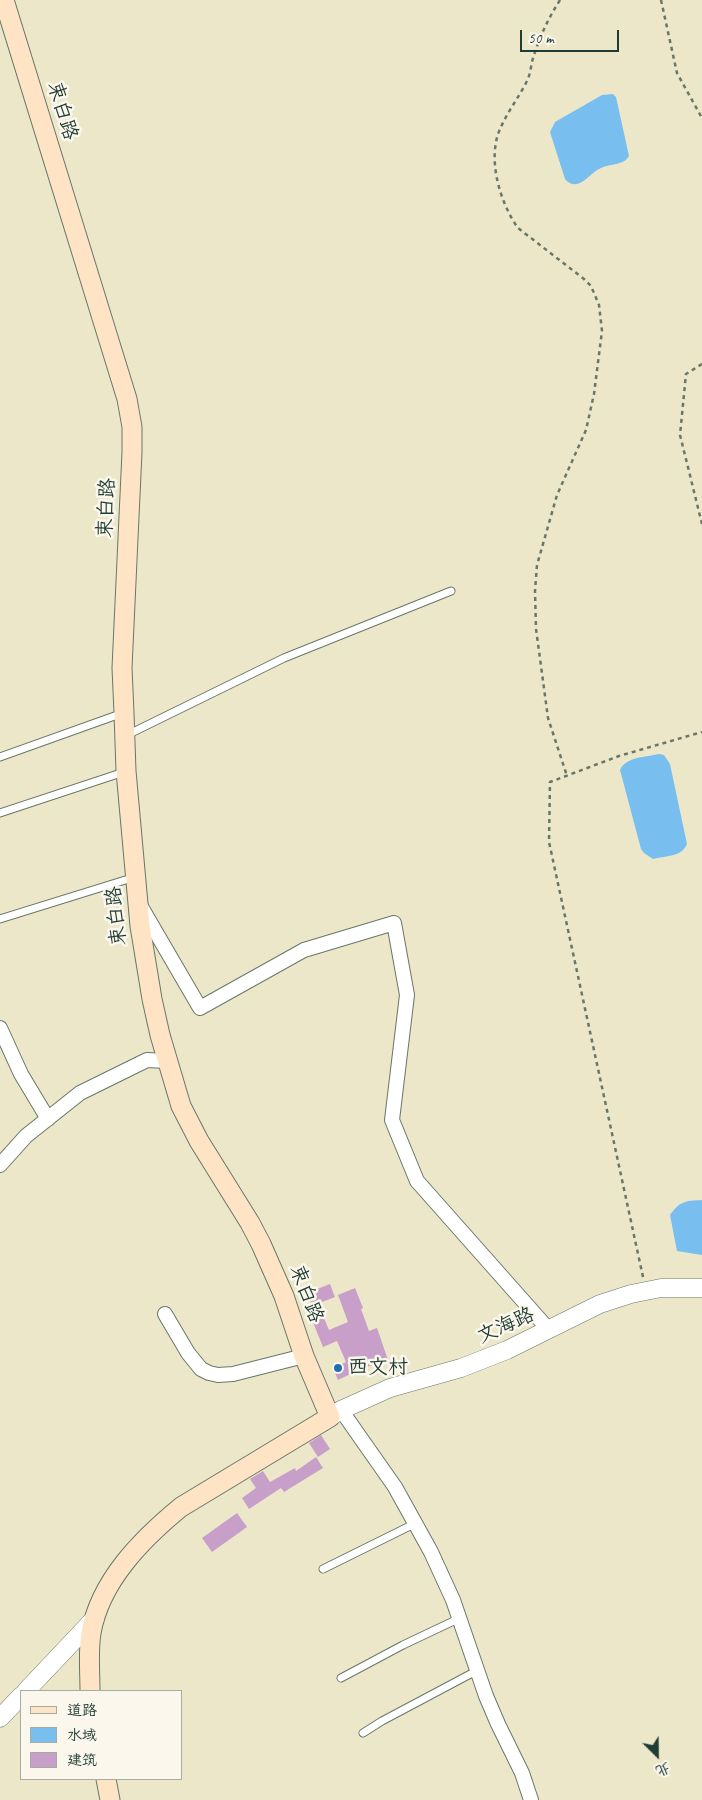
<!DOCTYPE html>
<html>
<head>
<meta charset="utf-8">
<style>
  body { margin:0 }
  #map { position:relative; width:702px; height:1800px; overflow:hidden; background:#ede7ca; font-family:Caveat,"LXGW WenKai TC",sans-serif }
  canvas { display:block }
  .legend { position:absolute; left:20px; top:1690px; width:162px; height:90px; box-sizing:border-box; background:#fbf7ec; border:1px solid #a3ada2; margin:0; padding:6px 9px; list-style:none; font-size:15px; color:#1f3d34 }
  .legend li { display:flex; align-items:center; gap:10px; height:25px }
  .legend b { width:25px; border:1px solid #a3ada2 }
  .north { position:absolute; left:632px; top:1730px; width:50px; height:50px; -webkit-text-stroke:4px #fbf7ec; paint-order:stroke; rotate:157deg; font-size:14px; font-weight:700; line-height:20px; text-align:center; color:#1f3d34 }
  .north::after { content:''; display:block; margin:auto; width:18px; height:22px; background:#1f3d34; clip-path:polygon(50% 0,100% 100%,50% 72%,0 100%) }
  .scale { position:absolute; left:520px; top:30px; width:99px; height:22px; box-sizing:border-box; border:2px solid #1f3d34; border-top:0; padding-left:6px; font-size:15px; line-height:18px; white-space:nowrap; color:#1f3d34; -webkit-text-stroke:4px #fbf7ec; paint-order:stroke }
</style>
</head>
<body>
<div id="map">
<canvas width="702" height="1800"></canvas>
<ul class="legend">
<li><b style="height:6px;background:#fee4c5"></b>道路</li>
<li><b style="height:14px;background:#78bff0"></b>水域</li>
<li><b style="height:14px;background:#c79fc9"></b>建筑</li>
</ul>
<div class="north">北</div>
<div class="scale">50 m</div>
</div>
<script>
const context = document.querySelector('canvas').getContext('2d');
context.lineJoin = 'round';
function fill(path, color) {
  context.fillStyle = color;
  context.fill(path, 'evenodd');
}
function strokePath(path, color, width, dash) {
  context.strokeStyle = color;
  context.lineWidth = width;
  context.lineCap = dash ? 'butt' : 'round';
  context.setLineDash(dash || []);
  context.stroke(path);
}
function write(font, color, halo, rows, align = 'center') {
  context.font = font + ' Caveat,"LXGW WenKai TC",sans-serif';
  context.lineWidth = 5;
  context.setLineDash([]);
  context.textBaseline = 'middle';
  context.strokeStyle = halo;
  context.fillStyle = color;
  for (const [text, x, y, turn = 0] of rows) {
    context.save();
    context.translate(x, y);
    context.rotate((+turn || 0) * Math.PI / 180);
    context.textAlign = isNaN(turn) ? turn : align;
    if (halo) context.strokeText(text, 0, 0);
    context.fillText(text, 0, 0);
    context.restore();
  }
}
fill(new Path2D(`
  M613,94L616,97L629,156C623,166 611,163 601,168C589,173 578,194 565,179L550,132L555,122L602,95Z
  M659,754L664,755L670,764L687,844C682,857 665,856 653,859L644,853L641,849L620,770C625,757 646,757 659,754Z
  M702,1200V1255L677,1251L670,1215C680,1201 685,1201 702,1200Z`), '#78bff0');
fill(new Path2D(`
  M330,1284L335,1297L312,1306L307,1293Z
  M355,1288L363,1308L361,1309L369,1331L377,1328L388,1360L363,1368L338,1380L333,1368L346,1362L337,1341L323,1347L310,1315L321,1311L329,1330L348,1322L338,1295Z
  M321,1435L330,1449L318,1457L309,1443Z
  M316,1457L323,1468L284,1492L281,1488L249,1509L242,1498L256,1488L250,1479L263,1471L270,1482L295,1468L296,1471Z
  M237,1513L247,1527L212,1552L202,1538Z`), '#c79fc9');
const service = new Path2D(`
  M127,735L284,658L451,591
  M0,757L123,713
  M0,813L124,772
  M0,919L135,877
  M323,1569L416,1523
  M341,1678L403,1645L460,1618
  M363,1733L382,1721L478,1670`);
const minor = new Path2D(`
  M140,905L200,1008L304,950L394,923L407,995L392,1120L417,1181L549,1330
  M0,1028L21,1074L48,1119
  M0,1165L26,1136L80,1093L147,1060L167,1061
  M165,1314L188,1353L201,1369L209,1373L218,1375L233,1374L304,1356
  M341,1410L395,1487L431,1552L453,1600L486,1696L498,1724L522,1773L531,1800`);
const tertiary = new Path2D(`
  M330,1417L341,1410L390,1388L461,1368L507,1350L600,1304L631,1294L661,1288H702
  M26,1691L95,1618
  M0,1718L21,1696`);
const secondary = new Path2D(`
  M4,0L127,399L132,427V452L122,668L124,713L126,771L140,926L152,999L160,1035L181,1106L199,1141L250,1223L261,1244L284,1296L304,1356L330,1417L181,1507C142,1539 100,1581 91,1633C88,1652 90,1672 90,1691
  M106,1779L110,1800`);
strokePath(service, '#677868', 9);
strokePath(minor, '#677868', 16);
strokePath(tertiary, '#677868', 19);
strokePath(secondary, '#677868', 21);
strokePath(new Path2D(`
  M560,0C548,19 541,34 534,55C531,63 531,73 527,81C519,97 508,111 501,127C486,157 500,203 518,228L584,279L591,286L599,305L602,331L594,394L586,430L557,495L537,565L535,591L536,629L548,718L567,776
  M661,0L677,73L702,118
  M702,364L686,374L680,435L702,524
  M643,1277L549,842L550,782L619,756L702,732`), '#677868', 2.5, [4, 4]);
strokePath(service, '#fff', 7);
strokePath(minor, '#fff', 14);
strokePath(tertiary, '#fff', 18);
strokePath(secondary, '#fee4c5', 19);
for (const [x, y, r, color] of [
  [338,1368,5,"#1f6fb2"]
]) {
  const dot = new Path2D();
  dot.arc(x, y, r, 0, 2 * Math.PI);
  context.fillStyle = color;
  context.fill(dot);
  strokePath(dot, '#fbf7ec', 2);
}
write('20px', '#1f3d34', '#fbf7ec', [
  ["束白路",62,111,73],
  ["束白路",107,508,-87],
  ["束白路",117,916,-96],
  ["束白路",306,1294,69],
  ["文海路",506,1326,-24]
]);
write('20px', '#1f3d34', '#fbf7ec', [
  ["西文村",348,1368]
], 'left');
</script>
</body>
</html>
